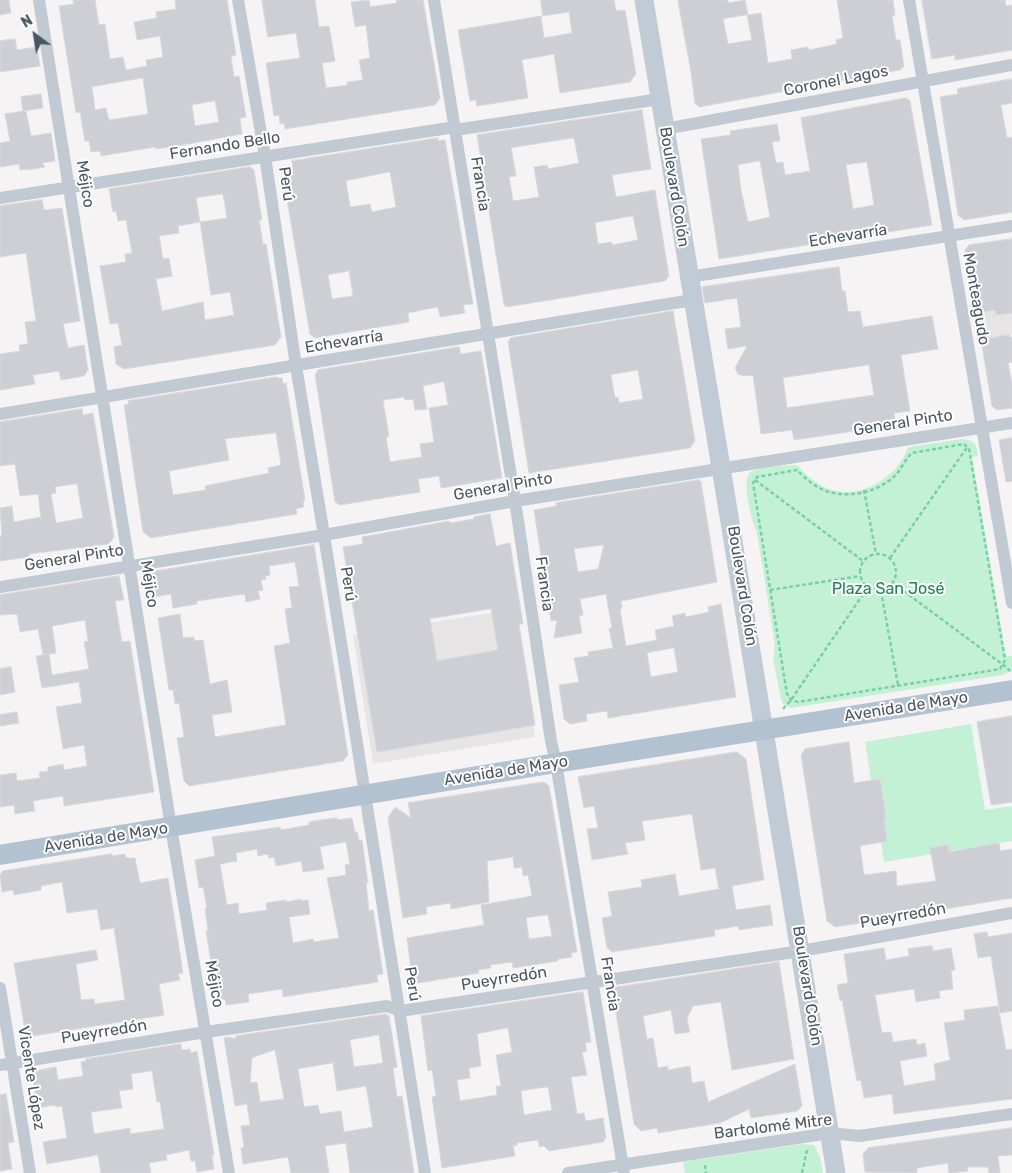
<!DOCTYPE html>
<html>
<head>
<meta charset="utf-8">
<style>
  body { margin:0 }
  #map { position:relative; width:1012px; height:1173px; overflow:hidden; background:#f5f3f3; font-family:Rubik,sans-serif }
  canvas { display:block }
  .north { position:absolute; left:10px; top:10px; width:50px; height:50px; -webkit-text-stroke:4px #fff; paint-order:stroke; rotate:329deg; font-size:14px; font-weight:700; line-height:20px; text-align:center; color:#4a5661 }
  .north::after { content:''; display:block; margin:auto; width:18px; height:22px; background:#4a5661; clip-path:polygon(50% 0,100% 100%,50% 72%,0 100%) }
</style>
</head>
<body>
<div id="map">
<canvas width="1012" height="1173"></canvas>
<div class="north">N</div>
</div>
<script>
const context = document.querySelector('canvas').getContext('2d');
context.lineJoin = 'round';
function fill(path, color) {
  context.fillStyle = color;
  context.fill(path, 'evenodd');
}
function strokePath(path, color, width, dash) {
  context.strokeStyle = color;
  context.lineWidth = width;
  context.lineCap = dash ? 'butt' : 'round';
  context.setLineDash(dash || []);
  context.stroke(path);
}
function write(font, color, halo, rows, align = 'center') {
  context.font = font + ' Rubik,sans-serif';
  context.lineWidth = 4;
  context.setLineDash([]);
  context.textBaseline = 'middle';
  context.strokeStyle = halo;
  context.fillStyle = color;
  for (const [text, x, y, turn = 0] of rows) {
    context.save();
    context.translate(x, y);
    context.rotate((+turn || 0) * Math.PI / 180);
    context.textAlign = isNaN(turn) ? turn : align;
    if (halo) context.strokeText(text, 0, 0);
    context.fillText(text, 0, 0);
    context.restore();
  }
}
fill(new Path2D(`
  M995,310L996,315L1012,313V335L981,340L976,313Z
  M515,609L535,737L373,764L353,635Z`), '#e6e4e5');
fill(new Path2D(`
  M963,439L972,441L976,446L978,456L972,457L1006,656H1012V670L1003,675L791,708L784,705L781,700L773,658L775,645L757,533C752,522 740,479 751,472C760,467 784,466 794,465L799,466C803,473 809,477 816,482C850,506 894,483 908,448L914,446Z
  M971,724L985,810L1012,806V841L884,862L865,742Z
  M801,1144L814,1145L820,1157L823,1173H685L683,1162Z`), '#c3f1d5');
const building = new Path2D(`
  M0,0H9L11,13L0,15Z
  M73,0H95L99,25L105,24L110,59L123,57L126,70L147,66L146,60L163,57L160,36L137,40L134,22L157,18L156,12L176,9L175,0H227L236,55L231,56L234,77L239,76L246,117L240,118L242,134L177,146L156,149L155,147L101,156L100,151L91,152L89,141H85L80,112L76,113L59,6L74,4ZM143,78L148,114L109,120L106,108L95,110L92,87ZM215,101L219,122L195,126L192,105Z
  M262,0H315L319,27L329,26L335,61L322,63L326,88L348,85L347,82L363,80L359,60L370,58L366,25L355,27L351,2L369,0L370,7L397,3L396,0H423L440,98L435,105L285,129L284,123L280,124L279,115L274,116L266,63L300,58L296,33L268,37Z
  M541,0H614L616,11L625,10L636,74L630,82L560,93L554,54L526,59L522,60L528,98L477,106L476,100L470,101L458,30L541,16L544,38L572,33L569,12L543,16Z
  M678,0H728V3L745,0L748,15L761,13L768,63L792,59L791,50L808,47L809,50L837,44L836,40L843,38L837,0H893L895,15L892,16L896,40H900L904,66L900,70L699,107L695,103L691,72ZM747,15L752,40L728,44L723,19Z
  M922,0H1005L1006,6L1012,5V50L955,60V55L932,59Z
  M15,39L17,50L37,47L40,66L0,72V41Z
  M1012,79V103L1001,105L1007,138L1012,137V212L964,220L958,215L940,97L958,94L957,89Z
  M41,94L43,108L23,111L21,97Z
  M906,98L910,101L932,225L719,259L701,139L731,135L730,131L777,124L780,141L772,142L776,163L783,162L785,175L810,171L801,118ZM760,161L770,217L748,222L741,190L738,165ZM867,162L874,205L853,209L846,165Z
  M642,110L651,169L612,175L616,197L655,190L669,276L665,281L507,307L504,305L477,135ZM574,138L579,163L548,169L547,165L534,167L539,197L513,201L509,177L516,176L511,148ZM633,216L638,240L612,245V242L598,244L595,223Z
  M26,111L31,136L51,133L55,161L42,163L45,167L27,170V169L20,170L19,164L0,167V143L10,141L5,114Z
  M438,138V141L445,140L473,304L463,305L465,313L440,317L438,307L427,309L408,313L409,322L315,338L310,334L290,217L284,182H289L286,168L293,167L292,161ZM390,172L396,207L372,212L370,204L350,207L346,181ZM349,271L353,296L332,299L328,275Z
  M250,167L254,170L262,220H259L263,244H266L281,337L275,345L124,369L116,364L114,347L122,345L118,323L110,324L100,266L126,262L125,254L132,253L126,220L118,221L116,211L113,212L109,189ZM223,194L227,218L200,222L211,295L230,292L234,315L205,320L203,302L162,311L156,279L172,276L169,258L163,259L159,236L179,233L178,226L200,222L196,198Z
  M42,200L44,210L62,208L80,321L63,324L68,348L84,345L88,370L84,376L61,380L59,371L33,375L35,384L0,390V354L20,351L19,345L28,344L25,322L36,321L26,253L0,257V206Z
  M1012,239V313L996,315L995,310L976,313L965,250L969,245Z
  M839,267L842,291H845L848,312L860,311L863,327L932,316L938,349L901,355L910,411L894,413L896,425L794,440L792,430L761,434L753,375L744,376L738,374L735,368L747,346L728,349L725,329L741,327L737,298L705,303L702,287ZM869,365L874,395L787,408L783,378Z
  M673,311L695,441L690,448L529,473L508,342L511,338ZM638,370L643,399L619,403L618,397L615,398L611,375Z
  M1009,335V337H1012V362L1008,363L1012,384V408L997,410L992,406L981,340Z
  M459,347L461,354L481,351L502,478L441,488L439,476L418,479L420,492L340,505L335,502L317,387L315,375L318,370ZM444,382L448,405L429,408L434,442L420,444L422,457L390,462L386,437H389L383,400L404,397L405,400L413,399L415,410L427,409L423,386Z
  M277,377L278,378H282L283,384L286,383L305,500H303L304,507L296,509L297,514L151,538L143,532L124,405L129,404L128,401ZM276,433L281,465L268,468L269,473L205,486L206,490L173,495L169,471L229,460L225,439Z
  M82,409L83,415L93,413L114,537L109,544L29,554L30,557L0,561V536L2,535L0,508L12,506L14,522L41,517L38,494L20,496L15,464L0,466V422ZM77,484L83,518L56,523L51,494L56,493L55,487Z
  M1012,438V481L1006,482L999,440Z
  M699,480L701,482L717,582L621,601L622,608L620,609L626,646L657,640L655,630L674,626L672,616L685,613L686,617L709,612L708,607L721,604L736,697L608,718L607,711L586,714L587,721L570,724L564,719L559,685L579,682L574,658L589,656L588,652L613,648L609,628H612L606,594L580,599L583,615L579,616L582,633L554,638L557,620L551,621L534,510L556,506V503ZM604,545L598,569L578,572L574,549ZM674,648L678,672L651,677L647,653Z
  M490,514L496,546L510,543L523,624H519L535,725L377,752L343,547L363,544L362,537L449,521L450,523L474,519V517ZM491,609L498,650L437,661L430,619Z
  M314,545L348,755L343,761L189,786L184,781L177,738L184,737L179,703L175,704L173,690H169L158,618L180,614L183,638L194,637V641L203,640L210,684L227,680L232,712L212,715L215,737L286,725L274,646L290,643L285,609L292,608L289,587L299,586L295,562L269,566L270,575L265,576L266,579L261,580L263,590L258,591L260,599L246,602L245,594L197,601V604L173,608L171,594L154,597L151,572Z
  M119,576L124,600L115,601L122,642L130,641L154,792L64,806L63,796L33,801L35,811L15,814L14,805L0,807V775L16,773L17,781L40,778L39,772L48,771V767L63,764L64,770L87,766L84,745L63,749L56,707L82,703L79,682L42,688L36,656L49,654L52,675L89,669L84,642L88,641L85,620L52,626L56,653L43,655L38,629L20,632L17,614L0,615V595Z
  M11,667L15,692L0,695V669Z
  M17,712L19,723L0,726V715Z
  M1012,716V802L991,805L977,722Z
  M849,742L854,783L880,779L886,819H884L887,841L860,846L864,875L896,871L897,886L936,881L930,848L948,845L949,852L999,843L1000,851L1012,849V898L835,927L827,921L801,755L805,749Z
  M737,752L746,759L764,880L732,886L736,910L770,905L773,925L739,930L738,926L714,930L715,936L612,952L607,948L602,918L612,916L608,892L642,887L641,880L675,874L679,896L719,889L715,868L701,870L692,814L642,821L645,840L625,843L628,854L592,860L587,829L598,828L594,806L584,808L578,777Z
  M544,782L549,786L577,952L571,953L572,957L558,959V961L513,968L512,962L490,965L491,968L478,970L479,973L418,983L412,978L407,938L484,925L481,905L532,896L528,875L523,876L522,867L514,868L513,857L487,861L489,902L451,909L450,903L426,907L427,914L403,918L388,818L395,807L411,818L408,803ZM548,915L552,936L529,939L526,918Z
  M337,818V820L352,818L355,832H357L359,841L362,840L368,883H366L369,911L373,910L383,974L377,975L378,982L283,997L282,989L248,994L249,1002L226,1005L225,999L217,1000L206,931L208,930L205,909L207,908L203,887L199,888L195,860L215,856L212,837L280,827L281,830L309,825V822ZM346,842L350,864L345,865L346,875L327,878L339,938L314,942L313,939L293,943L289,917L310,914L308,900L301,901V899L287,902L286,900L266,903L267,910L239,914L238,903L227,905L220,864L237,861L236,853L257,849L258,856L268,854L269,858L274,857L276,866L301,861L303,872L324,869L320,847Z
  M112,854V856L125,854L126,858H135L140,883L168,878L183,973L178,974L180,980L159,984L164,1015L33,1036L25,1031L14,963L96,950L98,960L76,964L81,1000L94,999L95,1004L125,1000L114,928L101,930L97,909L67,913L62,882L41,886V890L14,895L13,890L2,892L0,875L3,871Z
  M987,932L988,937L1012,933V1011L1000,1013L991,956L978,958L974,934Z
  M932,946L933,951L951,948L955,970L951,971L953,989L939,991L940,998L916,1002L914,989L875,995L882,1033L891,1032L893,1042L916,1039L917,1045L925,1043L927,1056L900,1061L904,1086L936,1080L934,1064L950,1060L944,1023L965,1020L964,1010L998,1006L1006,1050L1012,1049V1099L894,1114L892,1094L864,1098L861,1080L857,1081L842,1000L840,1001L837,985L848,983L844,954L884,948L886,960L909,956L908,949Z
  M779,962L794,1059L732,1070L721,1002L693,1006L687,1018L690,1032L675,1034L671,1010L643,1016L647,1039L653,1038L658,1068L668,1066V1070L690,1066L692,1083L704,1081L708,1102L795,1064L802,1106L797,1111L751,1118L749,1109L720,1123L658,1133L657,1128L641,1131L634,1124L612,988Z
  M583,992L591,1042L585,1043L587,1051L582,1052L587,1075L571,1077L577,1114L584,1113L586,1121L603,1118L606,1137L603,1142L549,1151L544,1146L539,1147L538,1140L517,1143V1145L513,1146L515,1156L442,1168L432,1097L436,1096L432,1070L428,1071L421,1016ZM508,1028L512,1052L496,1055L501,1086H496L497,1095L460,1101L457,1080L470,1078L469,1068L481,1066L477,1034ZM548,1087L552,1110L524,1115L521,1091Z
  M386,1014L389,1016L397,1067L393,1068L397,1097L402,1096L414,1173H350L346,1143L325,1146L329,1173H291L288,1157L243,1164L241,1148L244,1147L241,1126L250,1125L247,1104L235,1106L224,1038L230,1037L235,1039L236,1036ZM379,1035L383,1063L354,1067L350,1040ZM275,1050L284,1099L260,1102L257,1082L250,1083L252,1058ZM333,1063L337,1091L366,1086L373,1127L344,1132L341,1111L320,1114L318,1105L304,1107L298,1069Z
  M181,1044L182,1050L190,1049L191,1053L197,1051L214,1155H212L214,1169L197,1172L195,1161H191L189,1150L166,1155L167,1160L149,1163L151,1173H101L98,1155L47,1164L43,1142L67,1138L62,1106L56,1107L55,1105L37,1108L32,1073H35L34,1071L56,1067L58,1080L83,1076L81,1062L86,1061V1059ZM152,1071L157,1102H160L164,1129L130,1134V1128L94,1134L91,1112L122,1108L119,1091L133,1089L131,1074Z
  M6,1094L14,1142L8,1143L12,1169L0,1171V1095Z
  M1012,1128V1155L998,1156L1000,1173H989L988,1167H967L968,1171L949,1173L948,1163L917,1168V1173L865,1172L863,1154L868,1148Z`);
fill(building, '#cdcfd5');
strokePath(building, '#d7d9de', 1);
strokePath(new Path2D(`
  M964,444L969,449L1005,660L1000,669L798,702L791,700L787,694L753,483L757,477L797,470C805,478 815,487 826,491C850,499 878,492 896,475C902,468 905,459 912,453Z
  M755,480L863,561
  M864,490L876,554
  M860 572a18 18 0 1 1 36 0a18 18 0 1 1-36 0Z
  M890,558L968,446
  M893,583L1006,667L1012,673
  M770,590L860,576
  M881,591L898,685
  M783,709L791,700L868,587
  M705,1165L706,1173
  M802,1173L807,1150`), '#7ad0a6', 2.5, [4, 2.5]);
strokePath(new Path2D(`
  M39,0L171,827L229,1173
  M238,0L265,156L296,366L324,535L425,1173
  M434,0L515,501L551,741L556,763L624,1173
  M909,0L1012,603
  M665,129L1012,65
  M455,130L660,99
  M0,198L455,127
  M689,277L1012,226
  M0,414L692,300
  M0,587L324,535L515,501L1012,423
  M0,988L30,1173
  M0,1065L206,1032L387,1006L400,1011L801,951L1012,913
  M568,1173L830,1133L859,1136L1012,1114`), '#c1cad2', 12);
strokePath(new Path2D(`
  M644,0C707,391 775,782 836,1173`), '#c1cbd6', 19);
strokePath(new Path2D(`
  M0,855L556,763L1012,690`), '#b3c2d1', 20);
write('16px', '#4a5661', '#fff', [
  ["Coronel Lagos",836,81,-11],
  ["Fernando Bello",225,146,-9],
  ["Méjico",85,184,81],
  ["Perú",286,184,82],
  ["Francia",480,184,81],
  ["Boulevard Colón",674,187,81],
  ["Echevarría",848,236,-9],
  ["Monteagudo",976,299,80],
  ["Echevarría",344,342,-9],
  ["General Pinto",903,423,-9],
  ["General Pinto",503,487,-10],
  ["General Pinto",74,558,-9],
  ["Méjico",149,584,81],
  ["Perú",348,584,81],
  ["Francia",544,584,82],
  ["Boulevard Colón",742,586,81],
  ["Avenida de Mayo",906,707,-9],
  ["Avenida de Mayo",506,771,-9],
  ["Avenida de Mayo",106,838,-9],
  ["Pueyrredón",903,916,-10],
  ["Pueyrredón",504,979,-9],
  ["Méjico",214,984,80],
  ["Perú",412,984,81],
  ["Francia",610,984,81],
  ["Boulevard Colón",807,986,81],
  ["Pueyrredón",104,1032,-9],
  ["Vicente López",31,1078,81],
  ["Bartolomé Mitre",773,1127,-7]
]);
write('16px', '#17864f', '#fff', [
  ["Plaza San José",888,589]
]);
</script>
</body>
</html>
